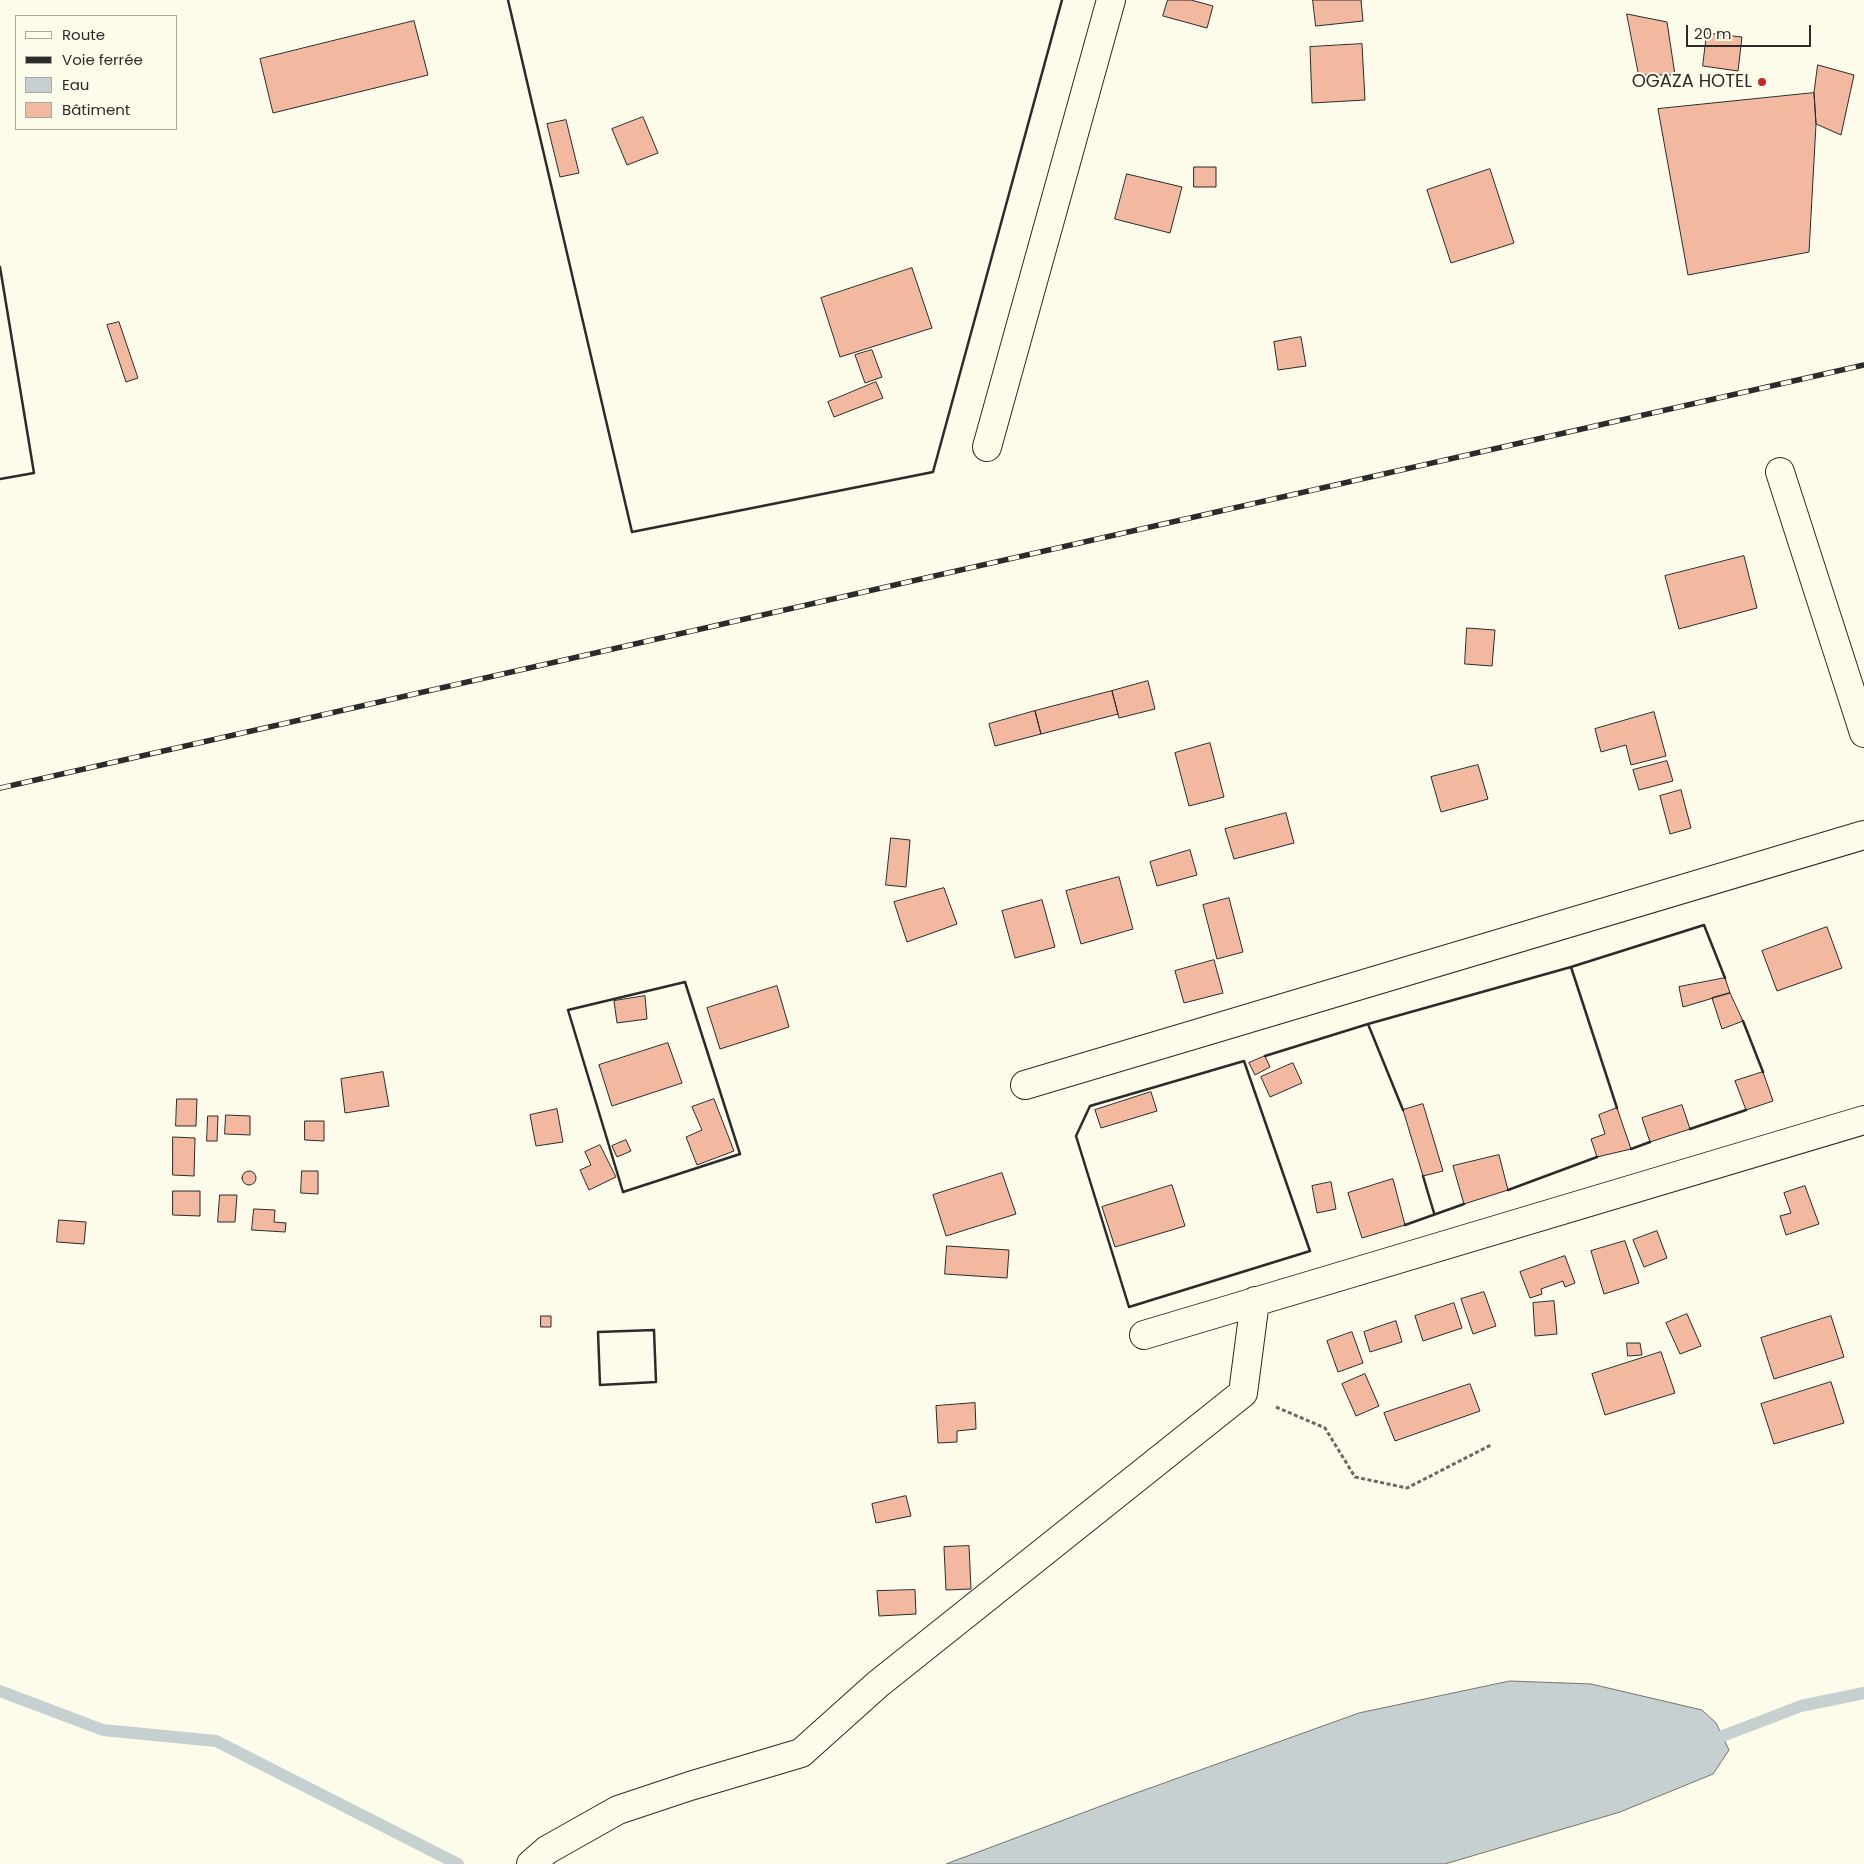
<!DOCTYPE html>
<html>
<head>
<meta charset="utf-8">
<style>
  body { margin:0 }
  #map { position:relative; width:1864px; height:1864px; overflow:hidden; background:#fdfbea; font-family:Poppins,sans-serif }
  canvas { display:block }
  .legend { position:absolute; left:15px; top:15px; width:162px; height:115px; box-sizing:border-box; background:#fdfbea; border:1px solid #a9a89e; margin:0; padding:6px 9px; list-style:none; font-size:15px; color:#2b2b2b }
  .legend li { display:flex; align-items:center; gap:10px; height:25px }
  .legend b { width:25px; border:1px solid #a9a89e }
  .scale { position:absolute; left:1686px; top:25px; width:125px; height:22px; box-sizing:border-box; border:2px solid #2b2b2b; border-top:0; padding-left:6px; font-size:15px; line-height:18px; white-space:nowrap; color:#2b2b2b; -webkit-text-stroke:4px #fdfbea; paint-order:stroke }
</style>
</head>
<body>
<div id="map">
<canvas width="1864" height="1864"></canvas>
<ul class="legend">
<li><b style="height:6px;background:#fdfbea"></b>Route</li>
<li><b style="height:6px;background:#2b2b2b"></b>Voie ferrée</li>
<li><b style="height:14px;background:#c7d0d0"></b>Eau</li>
<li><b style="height:14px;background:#f2b8a0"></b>Bâtiment</li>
</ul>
<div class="scale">20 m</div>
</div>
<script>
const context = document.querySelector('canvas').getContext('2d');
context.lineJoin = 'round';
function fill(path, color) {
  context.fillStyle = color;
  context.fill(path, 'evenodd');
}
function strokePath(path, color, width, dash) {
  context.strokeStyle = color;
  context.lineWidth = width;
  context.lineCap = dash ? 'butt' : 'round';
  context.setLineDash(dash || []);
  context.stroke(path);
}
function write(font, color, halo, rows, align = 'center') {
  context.font = font + ' Poppins,sans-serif';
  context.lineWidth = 4;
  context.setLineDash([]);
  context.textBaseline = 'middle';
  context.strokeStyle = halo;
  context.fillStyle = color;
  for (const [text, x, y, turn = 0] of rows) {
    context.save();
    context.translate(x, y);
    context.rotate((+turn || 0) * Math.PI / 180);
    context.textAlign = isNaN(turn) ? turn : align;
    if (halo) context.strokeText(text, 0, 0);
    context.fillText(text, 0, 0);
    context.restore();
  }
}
const water = new Path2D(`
  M1510,1681L1591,1684L1702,1710L1716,1723L1729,1750L1713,1774L1620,1812L1445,1864H946L1125,1797L1359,1713Z`);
fill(water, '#c7d0d0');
strokePath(water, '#74746e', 1);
strokePath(new Path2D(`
  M0,1691L103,1730L216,1741L458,1864
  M1707,1742L1801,1706L1864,1693`), '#c7d0d0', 12);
const building = new Path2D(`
  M1168,0H1191L1213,6L1207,28L1163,16Z
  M1313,0H1361L1363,21L1316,26Z
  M1627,14L1667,22L1675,75H1639Z
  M414,21L428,75L273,113L260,59Z
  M1707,33L1742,37L1738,71L1703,66Z
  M1362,44L1365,100L1312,103L1310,47Z
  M1818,65L1854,75L1841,135L1816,124L1814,93Z
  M1814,93L1816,124L1809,252L1688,275L1658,109Z
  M643,117L658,153L627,165L612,129Z
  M566,120L579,173L560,177L547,124Z
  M1194,167H1216V187H1194Z
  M1490,169L1514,243L1451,263L1427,190Z
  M1127,174L1182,187L1170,233L1115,219Z
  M912,268L932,328L840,357L821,298Z
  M119,322L138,378L126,382L107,325Z
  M1301,337L1306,366L1278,370L1274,342Z
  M872,350L882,377L865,383L855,355Z
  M876,382L883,398L834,417L828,402Z
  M1744,556L1757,608L1679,629L1665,576Z
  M1467,628L1495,630L1492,666L1465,664Z
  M1148,681L1155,709L1119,718L1112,691Z
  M1112,691L1118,714L1041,734L1035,711Z
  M1035,711L1041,734L995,746L989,724Z
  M1654,712L1666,756L1631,765L1626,745L1601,752L1595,729Z
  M1210,743L1224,797L1189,806L1175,753Z
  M1667,761L1673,781L1639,790L1633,770Z
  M1478,765L1488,799L1441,812L1431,777Z
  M1681,790L1691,828L1670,834L1660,796Z
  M1286,813L1294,843L1234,859L1225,829Z
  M891,838L910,840L906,887L886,885Z
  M1190,850L1197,875L1157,886L1150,862Z
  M1119,877L1133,929L1081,944L1066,891Z
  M944,888L957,924L907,942L894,902Z
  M1229,898L1243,952L1217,959L1203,905Z
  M1042,900L1055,947L1015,958L1002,911Z
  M1827,927L1842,968L1777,991L1762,951Z
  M1214,960L1223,993L1184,1003L1175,971Z
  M1725,978L1730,993L1683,1007L1679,987Z
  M777,986L789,1027L720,1049L707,1008Z
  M1730,993L1743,1021L1722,1029L1712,998Z
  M645,996L647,1019L617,1023L614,1001Z
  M668,1043L682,1083L612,1106L599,1065Z
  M1265,1056L1270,1067L1255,1075L1249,1063Z
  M1293,1063L1302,1083L1270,1097L1261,1077Z
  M383,1072L389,1106L345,1113L341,1079Z
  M1763,1072L1773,1101L1746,1110L1735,1081Z
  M1151,1092L1157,1111L1101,1128L1095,1110Z
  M177,1099H197L196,1126H176Z
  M714,1099L734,1151L697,1165L686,1137L702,1130L692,1107Z
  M1423,1104L1443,1171L1423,1176L1403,1110Z
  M1682,1105L1690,1129L1650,1142L1642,1118Z
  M1617,1108L1631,1149L1597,1157L1591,1139L1605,1134L1599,1115Z
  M557,1109L563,1142L536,1146L530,1115Z
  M226,1115L250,1116V1135L225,1134Z
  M208,1116H218L217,1141H207Z
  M305,1121H324V1141L305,1140Z
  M173,1137L195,1138L194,1176L173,1175Z
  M626,1140L631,1151L617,1157L612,1146Z
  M600,1145L616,1177L589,1190L580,1170L591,1165L585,1152Z
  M1499,1155L1508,1190L1464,1204L1453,1166Z
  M302,1171H318V1194L301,1193Z
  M242 1178a7 7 0 1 1 14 0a7 7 0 1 1-14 0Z
  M1002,1173L1016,1214L946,1236L933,1195Z
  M1393,1179L1405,1225L1362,1238L1348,1193Z
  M1331,1182L1336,1209L1317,1213L1312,1186Z
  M1172,1185L1185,1226L1115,1247L1102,1207Z
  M1805,1186L1819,1224L1786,1235L1780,1216L1791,1213L1784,1193Z
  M173,1191H200V1216L173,1215Z
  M220,1195H237L235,1222H218Z
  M254,1209L275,1210L274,1222L286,1223L285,1232L252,1230Z
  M59,1220L86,1222L84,1244L57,1242Z
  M1657,1231L1667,1258L1644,1267L1633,1240Z
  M1625,1241L1639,1283L1604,1294L1591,1251Z
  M947,1246L1009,1250L1007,1278L945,1274Z
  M1565,1256L1575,1283L1565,1287L1563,1281L1541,1289L1542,1294L1530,1298L1520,1272Z
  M1484,1292L1496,1326L1473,1334L1461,1299Z
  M1554,1301L1557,1334L1535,1336L1533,1303Z
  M1454,1303L1462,1328L1423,1341L1415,1316Z
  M1687,1314L1701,1346L1680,1354L1666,1323Z
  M541,1316H551V1327H541Z
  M1831,1316L1844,1357L1774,1379L1761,1338Z
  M1396,1321L1402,1342L1370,1352L1364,1332Z
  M1352,1332L1363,1363L1338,1372L1327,1341Z
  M1627,1343H1640L1642,1355L1628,1356Z
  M1661,1352L1675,1393L1605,1415L1592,1374Z
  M1365,1374L1379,1406L1356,1416L1342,1384Z
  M1831,1382L1844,1423L1774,1444L1761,1404Z
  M1470,1384L1480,1411L1395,1441L1384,1413Z
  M975,1403L976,1429L957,1431V1442L938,1443L936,1406Z
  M906,1496L911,1516L876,1523L872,1504Z
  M969,1546L971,1589L946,1590L944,1547Z
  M915,1590L916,1614L879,1616L877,1591Z`);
fill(building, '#f2b8a0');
strokePath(building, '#2b2b2b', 1);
const minor = new Path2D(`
  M987,447L1111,0
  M1780,472L1864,733
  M1025,1085L1864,835
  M1144,1335L1864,1120
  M531,1864L547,1850L618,1810L690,1786L801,1753L878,1684L1243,1393L1255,1301`);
strokePath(minor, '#2b2b2b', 30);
strokePath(new Path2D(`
  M1276,1407L1325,1428L1355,1477L1407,1488L1491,1445`), '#6a6964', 3, [4, 2.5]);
strokePath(minor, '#fdfbea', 28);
const rail = new Path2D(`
  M0,788L1864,365`);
strokePath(rail, '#2b2b2b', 5.5);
strokePath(rail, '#fdfbea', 4, [11]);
strokePath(new Path2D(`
  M508,0L632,532L933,472L1062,0
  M0,267L34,473L0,479
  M1571,967L1704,925L1725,978
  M685,982L740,1154L623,1192L568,1010Z
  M1743,1021L1763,1072
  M1368,1024L1571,967L1617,1108
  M1265,1056L1368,1024L1403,1110
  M1244,1061L1310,1251L1129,1307L1076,1136L1090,1106Z
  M1690,1129L1746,1110
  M1631,1149L1650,1142
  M1423,1176L1434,1213
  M1508,1190L1597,1157
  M1405,1225L1464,1204
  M654,1330L656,1382L600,1385L598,1332Z`), '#2b2b2b', 2.5);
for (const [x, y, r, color] of [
  [1762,82,5,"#c62828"]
]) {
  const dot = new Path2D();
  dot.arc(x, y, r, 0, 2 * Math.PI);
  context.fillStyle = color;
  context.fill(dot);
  strokePath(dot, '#fdfbea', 2);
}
write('18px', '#2b2b2b', '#fdfbea', [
  ["OGAZA HOTEL",1752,82]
], 'right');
</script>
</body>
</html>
